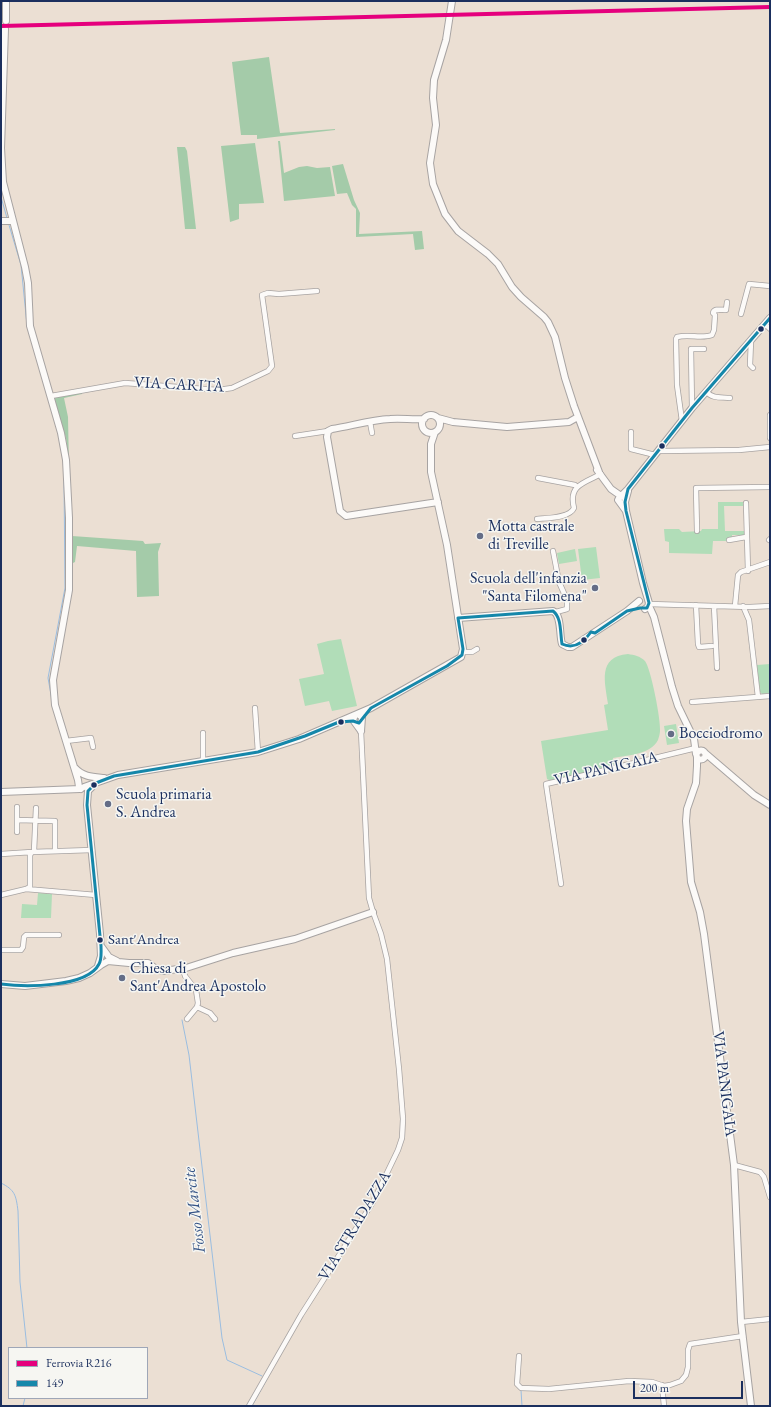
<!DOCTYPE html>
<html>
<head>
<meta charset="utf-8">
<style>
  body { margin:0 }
  #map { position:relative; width:771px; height:1407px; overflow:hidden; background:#ebdfd3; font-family:"EB Garamond",serif }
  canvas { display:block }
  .frame { position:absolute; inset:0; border:2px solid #1b2f5e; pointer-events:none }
  .legend { position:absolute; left:8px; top:1347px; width:140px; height:52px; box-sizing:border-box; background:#f6f6f2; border:1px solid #9ea6b7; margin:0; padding:5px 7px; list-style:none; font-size:12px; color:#1b2f5e }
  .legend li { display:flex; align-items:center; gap:8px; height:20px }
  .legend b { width:20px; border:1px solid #9ea6b7 }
  .scale { position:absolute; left:633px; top:1381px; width:110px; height:18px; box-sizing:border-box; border:2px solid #1b2f5e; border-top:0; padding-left:5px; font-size:12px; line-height:14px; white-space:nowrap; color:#1b2f5e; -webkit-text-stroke:3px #f6f6f2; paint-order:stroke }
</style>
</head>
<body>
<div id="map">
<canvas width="771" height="1407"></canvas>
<div class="frame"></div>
<ul class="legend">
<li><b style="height:5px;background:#e5007d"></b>Ferrovia R216</li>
<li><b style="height:5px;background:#1587aa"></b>149</li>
</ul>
<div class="scale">200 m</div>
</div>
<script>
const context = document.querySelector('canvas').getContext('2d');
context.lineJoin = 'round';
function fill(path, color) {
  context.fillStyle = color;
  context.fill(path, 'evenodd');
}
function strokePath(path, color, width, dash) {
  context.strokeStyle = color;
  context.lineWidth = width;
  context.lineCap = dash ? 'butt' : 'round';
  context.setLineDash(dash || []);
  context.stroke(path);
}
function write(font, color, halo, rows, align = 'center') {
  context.font = font + ' "EB Garamond",serif';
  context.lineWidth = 3;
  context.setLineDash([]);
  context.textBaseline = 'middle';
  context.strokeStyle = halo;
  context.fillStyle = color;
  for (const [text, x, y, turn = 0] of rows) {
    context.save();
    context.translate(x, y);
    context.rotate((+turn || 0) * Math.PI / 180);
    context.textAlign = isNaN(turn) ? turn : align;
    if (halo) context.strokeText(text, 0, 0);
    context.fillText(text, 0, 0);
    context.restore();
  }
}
fill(new Path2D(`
  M718,502H743V506H724L725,531H744V535H732V538L729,541H713L712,554L669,553V542L665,541L664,529H679L682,532L701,531L702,529H718Z
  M596,547L600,578L582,580L578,549Z
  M575,549L577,561L559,564L557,553Z
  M341,639L357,706L332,711L329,701L305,706L299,679L324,674L317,644L328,641Z
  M628,654C634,655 640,656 645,661C651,669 661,720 660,731C660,733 659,737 658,740C650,755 628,755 613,758L614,766L556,780H549L547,779L541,741L608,730L604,705L608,704C605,682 597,657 628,654Z
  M770,664V693L762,694L760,692L757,665Z
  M676,724L679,743L667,745L664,726Z
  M38,893L52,894L51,918H21L22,904L37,905Z`), '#b1ddb8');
fill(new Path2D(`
  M269,57L280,133L335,129V130L257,139V135H241L232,62Z
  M278,141H280L284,173L299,167L307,166L317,168L330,167L335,196L284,201Z
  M255,143L264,203L239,204V219L230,222L221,146Z
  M177,147H185L187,151L196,229H185Z
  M343,164L354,200L360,213L359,234L422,231L424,249L415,250L413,234L356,237V209L352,205L347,193L337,194L332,166Z
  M82,391V394L64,398L68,417L69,468L66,438L54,399L58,396Z
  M72,536L143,541L145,544L161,543L158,552L159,596L137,597L136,551L77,546L75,562L73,563Z`), '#a4cba9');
strokePath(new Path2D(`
  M1,197L7,218
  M9,225L21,265L27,325
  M52,700L48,678L65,588L64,477
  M68,757L71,767
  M182,1020L189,1055L222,1338L227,1360L262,1376
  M1,1183C15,1190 16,1195 18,1211L20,1282L27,1348
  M521,1390L522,1406
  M23,1406L25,1398
  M252,1406L267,1379`), '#9abde0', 1);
const street = new Path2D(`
  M741,314L749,284L770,286
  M763,326H767L770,329
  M751,341L750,365L753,368
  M707,392C712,399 722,397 730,398
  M51,396L125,383L218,390L232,388L268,371L272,366L262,295L268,293L279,294L317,291
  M692,408L691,349H704
  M770,415V438
  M682,421L677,385L676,339L677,337C689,334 702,339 712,335L714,330L715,315L713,313C714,308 721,310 726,310L727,302
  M370,422L372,433
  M631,432V449L655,455
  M295,436L328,431
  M659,451L739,450L770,447
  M538,478L575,485L577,487
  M746,503L748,571
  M537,519C547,518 570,518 574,508C568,485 584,483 601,474
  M697,531L696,488L770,487
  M729,540L746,537
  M769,540L770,539
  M553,551L559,582L567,600V609L556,612
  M649,604L750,607L770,606
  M696,605L698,644L699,647L712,646
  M714,606L717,668
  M735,606L738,575L741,572L770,562
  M743,606L749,620L758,697
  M463,652H472L477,649
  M692,702L770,696
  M255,708L258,752
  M203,733V761
  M66,741L91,738L93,747
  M17,820L55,821V851
  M17,832V807
  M34,851L36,808
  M1,854L32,852
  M561,884L546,784L585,775L696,748
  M26,889L30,887V855L32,852L92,850
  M1,895L26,889L96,895
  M1,950H21L23,947L24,937L26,935H59
  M183,969L185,976L196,990L198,1003L197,1007L187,1019
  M197,1007L210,1013L215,1019
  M734,1165L760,1172L764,1177L770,1197
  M741,1322L770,1319
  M519,1356L517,1384L521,1388L549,1389L629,1381L652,1382L664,1386L670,1385L681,1381L686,1375L688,1367V1350L690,1344L743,1336
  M662,1385L664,1406
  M249,1406L301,1315L373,1202L398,1150L402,1138L403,1119L399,1069L387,959L381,934L373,912L369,898L361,731`);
const secondary = new Path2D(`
  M452,1L446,40L434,80L433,98L436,125L430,163L433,184L445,214L458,231L488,254L498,264L512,287L521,297L544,317L548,322L555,337L565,378L574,406L599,472
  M6,21V1
  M5,29L1,148L3,182L25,267L28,283L30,326L61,433L66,460L69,518V590L53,680L55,705L78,780L79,787L81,789
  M1,221H12
  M422 424a9 9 0 1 1 18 0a9 9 0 1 1-18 0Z
  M438,418L453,422L507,427L569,422L576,418
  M424,419C413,420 402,418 390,419C371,420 351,426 332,429L328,431L327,437L340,511L346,516L438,502
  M597,470L611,489L621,496
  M628,491L625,502L626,511L643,583L649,603L648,607L645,609
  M621,496L628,489L692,408L770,318
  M624,497L620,496L618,500L626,511
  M649,606L654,617L672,687L678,706L694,739L696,754
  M458,618L553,611C562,615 559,635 562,644L568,647H572L627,611L639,601
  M358,714L362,717L361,731
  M355,715L353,720L361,731
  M696.5 755a4.5 4.5 0 1 1 9 0a4.5 4.5 0 1 1-9 0Z
  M705,753L754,795L770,805
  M697,757V766L696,783L687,809L686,821L691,882L700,912L704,934L734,1165L741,1322L751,1406
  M75,768C83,777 93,777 104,778
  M95,784L88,791L87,805L100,934L101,956L98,966
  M84,787L118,775L258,752L299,739L371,708L461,657L463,649L447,545L431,472V444L435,432
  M1,792L80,789
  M101,946L109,957L117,961
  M1,984L25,986L66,981L79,978L90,973L101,965L108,961L129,963H148L156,969L163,971L186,968L233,953L295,939L373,912`);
strokePath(street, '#a7a3a2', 6);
strokePath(secondary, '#a7a3a2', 8);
strokePath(street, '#fcfaf8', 4.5);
strokePath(secondary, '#fcfaf8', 6);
strokePath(new Path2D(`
  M458,618L553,611C562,618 560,633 562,644C575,650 584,642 591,632L595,633L627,611L640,608H647L649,603L626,511L625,502L628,489L692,408L770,318
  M458,618L463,649L462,655
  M1,984C24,987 87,988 99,964C102,959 101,951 101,946L87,805L88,791L96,783L114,776L258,752L305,736L339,722L353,721L359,723L371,708L447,666L462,655`), '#1587aa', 3);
strokePath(new Path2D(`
  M1,26L770,7`), '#e5007d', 4);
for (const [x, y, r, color] of [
  [761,329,3.5,"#1b2f5e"],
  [662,446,3.5,"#1b2f5e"],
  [480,536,4,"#646d87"],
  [595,588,4,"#646d87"],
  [584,640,3.5,"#1b2f5e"],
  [341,722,3.5,"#1b2f5e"],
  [671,734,4,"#646d87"],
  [94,785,3.5,"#1b2f5e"],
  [108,804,4,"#646d87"],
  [100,940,3.5,"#1b2f5e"],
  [122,978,4,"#646d87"]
]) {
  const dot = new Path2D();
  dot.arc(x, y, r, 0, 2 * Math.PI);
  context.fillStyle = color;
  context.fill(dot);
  strokePath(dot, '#f6f6f2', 1.5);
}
write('15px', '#1b2f5e', '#f6f6f2', [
  ["Sant'Andrea",108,940]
], 'left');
write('16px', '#1b2f5e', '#f6f6f2', [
  ["VIA CARITÀ",179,385,3],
  ["VIA PANIGAIA",606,769,-13],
  ["VIA PANIGAIA",724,1084,83],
  ["VIA STRADAZZA",355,1226,-59]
]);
write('16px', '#1b2f5e', '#f6f6f2', [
  ["Motta castrale",488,527],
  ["di Treville",488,545],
  ["Scuola dell'infanzia",587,579,"right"],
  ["\"Santa Filomena\"",587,597,"right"],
  ["Bocciodromo",679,734],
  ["Scuola primaria",116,795],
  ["S. Andrea",116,813],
  ["Chiesa di",130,969],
  ["Sant'Andrea Apostolo",130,987]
], 'left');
write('italic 17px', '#375587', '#f6f6f2', [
  ["Fosso Marcite",195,1210,-97]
]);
</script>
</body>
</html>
